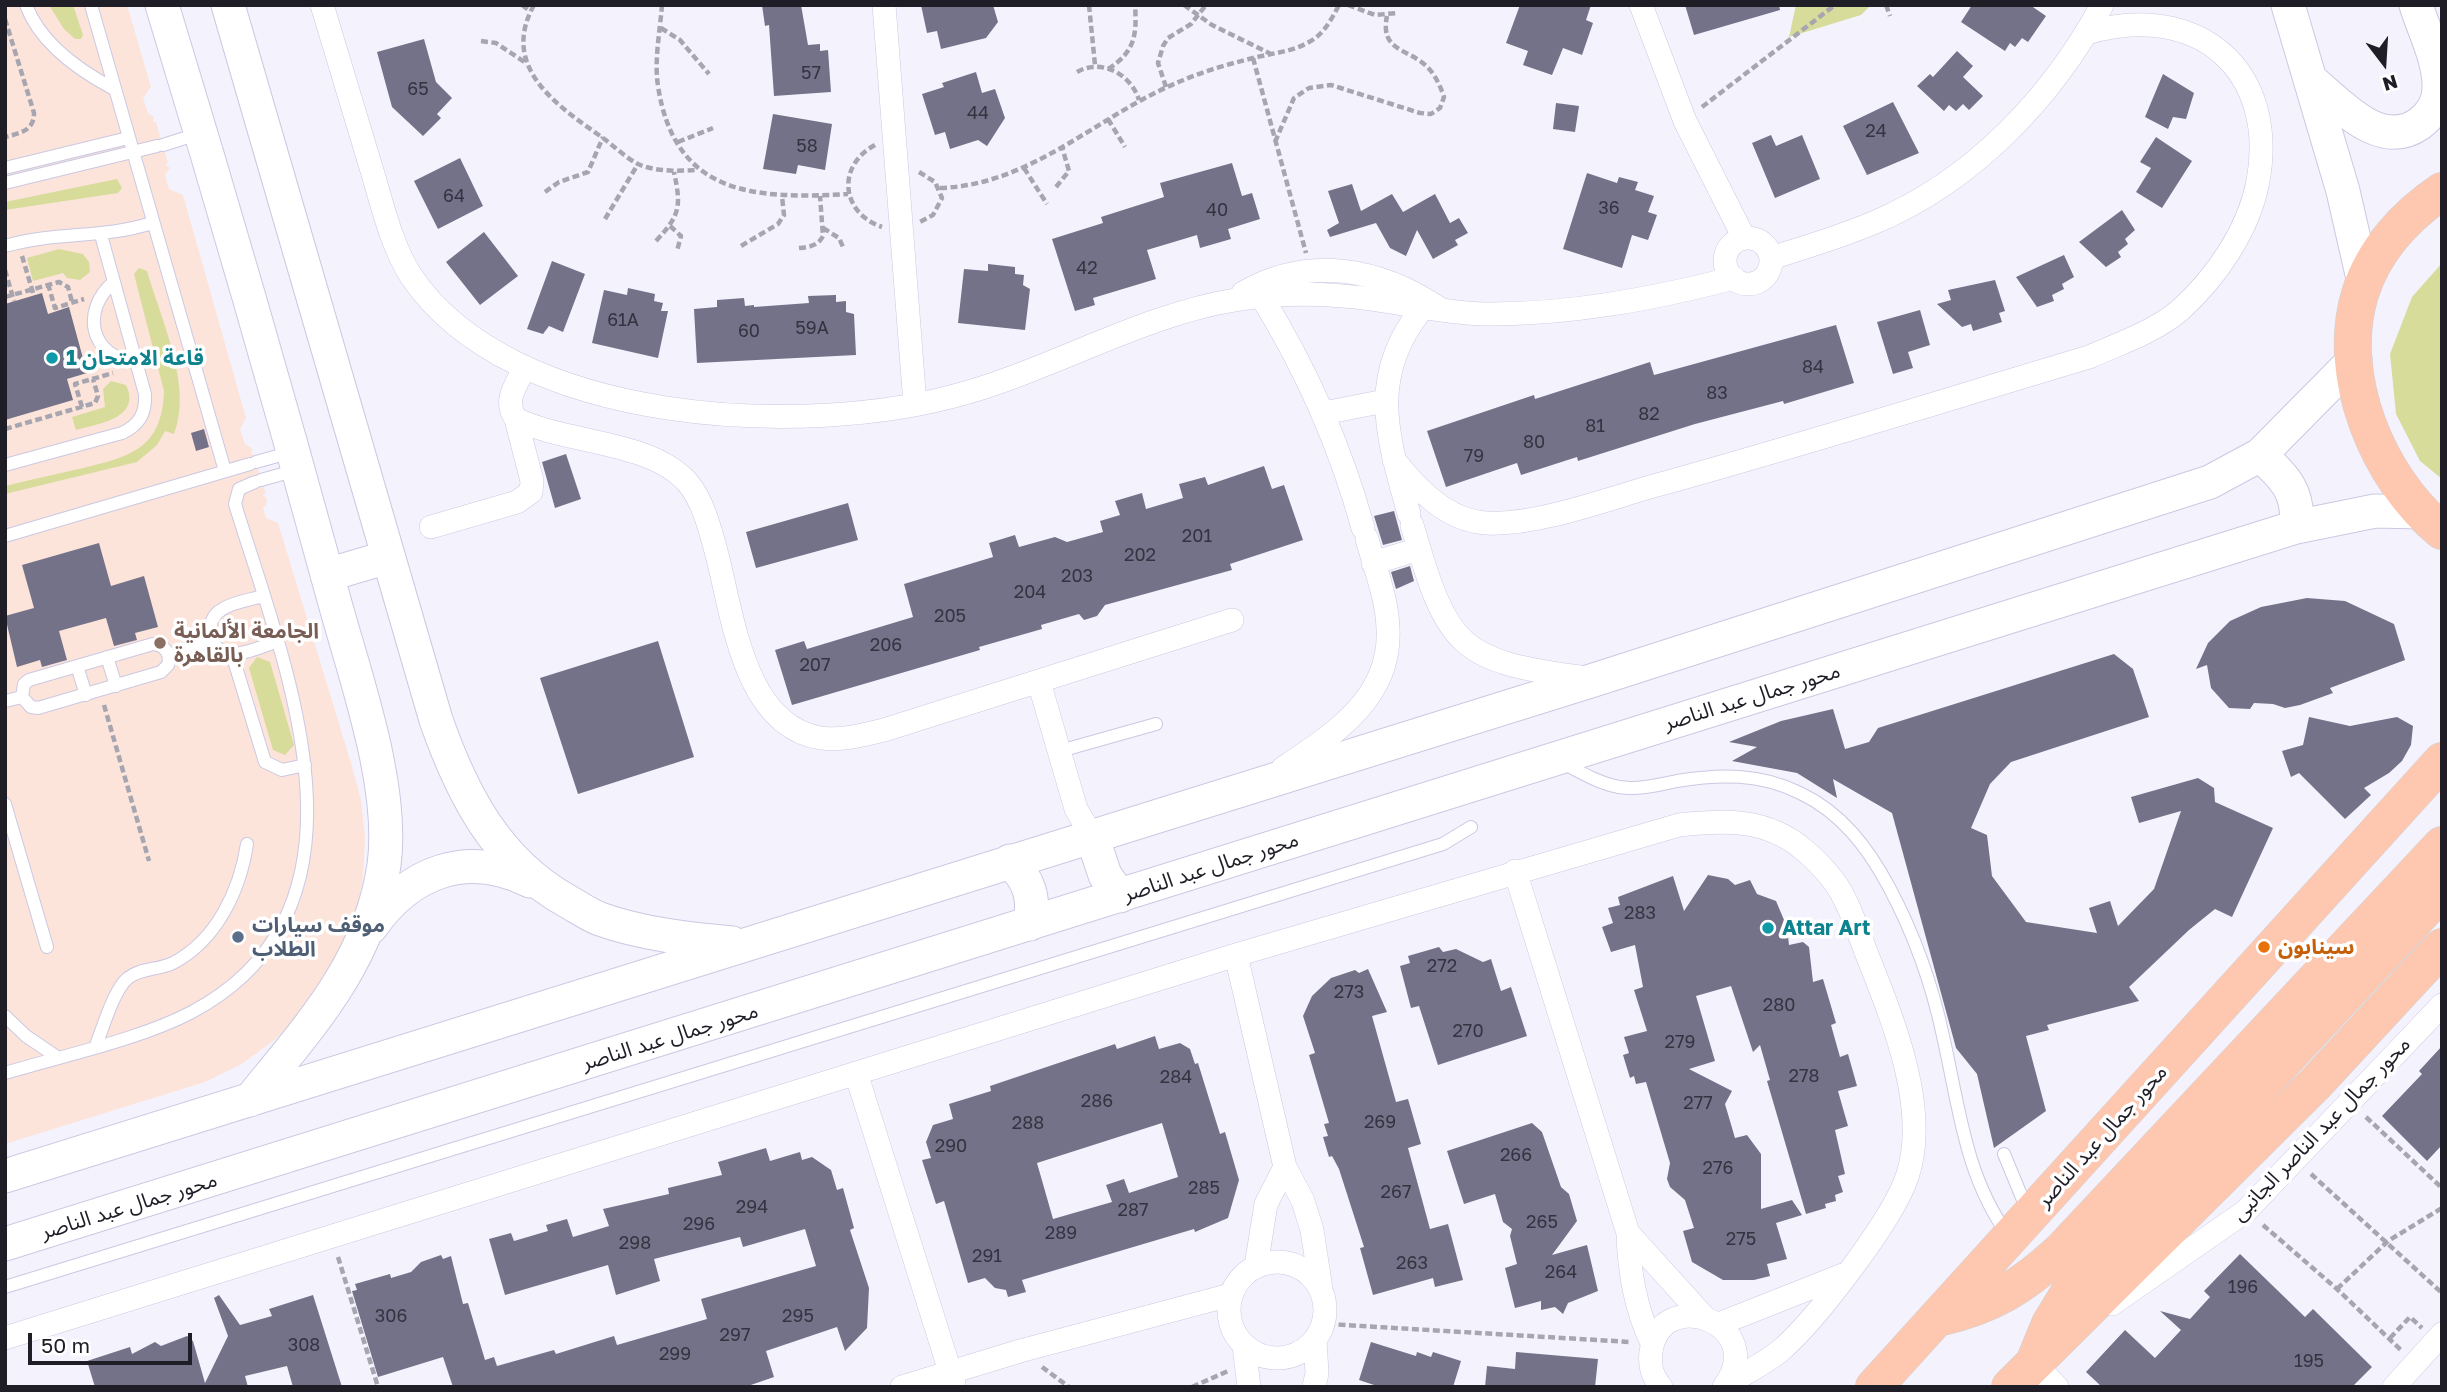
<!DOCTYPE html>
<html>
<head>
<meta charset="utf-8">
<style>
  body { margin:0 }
  #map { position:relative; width:2447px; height:1392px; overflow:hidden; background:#f4f3fd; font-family:"Golos Text",sans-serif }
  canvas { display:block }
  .frame { position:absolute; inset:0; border:7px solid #1f1e27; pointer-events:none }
  .north { position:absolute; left:2349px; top:28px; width:70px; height:70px; -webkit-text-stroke:5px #fff; paint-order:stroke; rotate:163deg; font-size:19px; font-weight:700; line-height:28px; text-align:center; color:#1f1e27 }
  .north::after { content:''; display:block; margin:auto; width:24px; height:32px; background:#1f1e27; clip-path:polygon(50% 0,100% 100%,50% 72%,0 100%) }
  .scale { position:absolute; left:28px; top:1333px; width:164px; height:32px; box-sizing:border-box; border:4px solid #1f1e27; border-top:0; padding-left:9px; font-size:21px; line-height:24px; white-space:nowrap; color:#1f1e27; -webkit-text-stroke:5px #fff; paint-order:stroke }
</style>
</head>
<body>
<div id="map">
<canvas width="2447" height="1392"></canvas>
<div class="frame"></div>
<div class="north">N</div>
<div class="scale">50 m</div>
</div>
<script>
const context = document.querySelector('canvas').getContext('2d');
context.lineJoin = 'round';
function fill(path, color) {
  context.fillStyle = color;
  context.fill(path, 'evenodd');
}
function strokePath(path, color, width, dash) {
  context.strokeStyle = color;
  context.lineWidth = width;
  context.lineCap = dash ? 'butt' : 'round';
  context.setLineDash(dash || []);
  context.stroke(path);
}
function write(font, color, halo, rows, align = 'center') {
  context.font = font + ' "Golos Text","Noto Sans Arabic",sans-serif';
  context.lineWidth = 7;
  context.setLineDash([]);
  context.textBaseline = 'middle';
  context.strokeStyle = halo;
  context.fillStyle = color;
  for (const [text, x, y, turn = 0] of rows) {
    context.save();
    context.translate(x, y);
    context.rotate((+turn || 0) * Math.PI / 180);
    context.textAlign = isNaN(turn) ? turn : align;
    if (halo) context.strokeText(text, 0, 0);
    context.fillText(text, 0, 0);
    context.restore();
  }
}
fill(new Path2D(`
  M5,5H127L151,87L143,98L148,113L154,117L153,122H156L168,163L165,164L170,168L165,175L169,189L183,195L246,418L240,429L245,444L252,448L251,454H253L266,494L263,495L267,499L266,506L263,507L266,518L278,523L351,763L361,800L365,838L363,877L356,915L342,951L300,1016L272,1042L240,1065L205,1082L5,1144Z`), '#fce4da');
fill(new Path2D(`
  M49,5H73L83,35L81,39H75L64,29Z
  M1796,5H1871L1861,15L1789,37Z
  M117,179L122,188L118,193L5,210V202Z
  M59,249L83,254L89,262L90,272L80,280L67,278L63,273L33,281L27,258Z
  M2442,263V479L2420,461L2396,414L2390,354L2412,297Z
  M139,268L147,271C161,320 193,385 174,434L165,431L157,445L137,462L5,494V486C30,480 55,474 79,469C129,457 162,450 164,391L134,274Z
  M111,381L126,385C142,418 98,424 76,430L72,417L105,407L103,389Z
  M257,657L270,662L294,745L285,755L273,750L249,668Z`), '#d7dc9b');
fill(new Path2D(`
  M762,5H801L808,45L820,44V51L828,50L831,92L774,96L769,25L765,26Z
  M921,5H993L998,22L986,38L941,49L937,31L927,33Z
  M1520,5H1591L1586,20L1593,23L1582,55L1563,48L1552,75L1523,65L1528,51L1506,43Z
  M1685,5H1779L1780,10L1694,35Z
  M1972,5H2030L2046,16L2028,42L2022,38L2015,47L2010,43L2005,51L1961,22Z
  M424,39L436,82L452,98L437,114L441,118L423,136L392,107L377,52Z
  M1957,51L1973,66L1963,77L1983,96L1969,110L1963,104L1956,111L1949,105L1944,111L1917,86L1930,74L1933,77Z
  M976,72L982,93L995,89L1005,118L987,146L978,140L950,149L945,132L935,135L922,94L944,87L942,83Z
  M2163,74L2194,93L2186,119L2173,117L2168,129L2145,117Z
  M1893,102L1919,153L1867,175L1843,126Z
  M1556,103L1579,106L1575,132L1553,129Z
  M773,114L832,124L825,170L798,165L796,174L763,169Z
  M1771,135L1776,146L1802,135L1820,179L1775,198L1752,143Z
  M2156,137L2192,161L2162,208L2136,192L2151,168L2140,162Z
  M460,158L483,206L438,229L414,181Z
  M1232,163L1242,196L1252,193L1260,219L1228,229L1231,239L1200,248L1197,235L1147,250L1156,279L1093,298L1095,305L1075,311L1052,239L1103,223L1101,217L1164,197L1160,183Z
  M1587,173L1617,183L1619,177L1638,182L1635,190L1654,196L1648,212L1657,215L1648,240L1632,235L1622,268L1563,249Z
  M1352,184L1361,211L1392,194L1403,212L1435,194L1450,223L1459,218L1468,233L1455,240L1458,245L1433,259L1417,230L1406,256L1390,248L1376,223L1330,237L1327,230L1339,223L1328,191Z
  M2122,210L2135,230L2125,239L2128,244L2118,252L2121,257L2106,267L2079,242Z
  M484,232L518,276L480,305L446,262Z
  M2064,255L2074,277L2062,284L2064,289L2052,295L2054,301L2037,307L2016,277Z
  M552,261L585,274L563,332L549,326L543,334L527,329Z
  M988,264L1015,267V274L1024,275L1023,285L1030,289L1025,330L958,323L964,269L988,271Z
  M1995,280L2005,311L1999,313L2002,322L1973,331L1971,324L1962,327L1937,304L1951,300L1948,290Z
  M628,288L655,294L654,301L663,303L661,311H668L658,358L592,343L604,290L627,295Z
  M42,293L48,314L69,307L87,373L67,379L73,400L5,420V304Z
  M836,295V302L846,301V312L854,314L856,355L697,363L694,309L717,307V300L744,298L745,306L754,305V307L809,303L808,296Z
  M1920,310L1930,345L1908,352L1913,368L1893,374L1877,322Z
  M1836,325L1854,383L1784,404L1783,401L1695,424L1578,461L1577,457L1521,475L1517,463L1446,487L1427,431L1534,395L1535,399L1650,362L1654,375Z
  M204,429L209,447L196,451L191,433Z
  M566,454L581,499L555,508L542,462Z
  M1264,466L1272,489L1284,485L1303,540L1230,564L1232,570L1105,605L1097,616L1084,620L1079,614L1041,625L1042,629L979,647L980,650L792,705L775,650L804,641L807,649L913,617L904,584L993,557L989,543L1015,535L1019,547L1055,537L1067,542L1103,532L1100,521L1120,515L1115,501L1142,493L1146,509L1183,498L1179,484L1205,477L1208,485Z
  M848,503L858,540L756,568L746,532Z
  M1394,511L1402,540L1383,545L1374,516Z
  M99,543L111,586L144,576L158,627L135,633L137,640L114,646L106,618L59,631L67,660L42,667L40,660L17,667L5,616L34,608L22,565Z
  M1410,566L1414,581L1396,589L1391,572Z
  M2307,598L2345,601L2394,624L2405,660L2330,688L2333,693L2300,705L2285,708L2273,704L2254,703L2250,709L2229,708L2211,688L2207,665L2196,669L2208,643L2230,621L2261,607Z
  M658,641L694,757L578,794L540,678Z
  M2114,654L2133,669L2149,717L2011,762L1990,784L1971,828L1987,835L1992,876L2026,922L2097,933L2089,908L2110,901L2118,926L2154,889L2181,811L2139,823L2131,797L2198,778L2214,788L2215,802L2273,828L2232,917L2215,909L2189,930L2129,987L2139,1001L2047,1025L2049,1030L2026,1036L2046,1111L1994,1148L1977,1074L1956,1048L1892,813L1833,779L1837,798L1797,773L1732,761L1757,747L1729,742L1781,721L1833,709L1845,749L1869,742L1878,728Z
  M2309,717L2350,726L2397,717L2413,726L2411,745L2402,761L2389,773L2364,788L2371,795L2345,819L2299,773L2291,777L2282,751L2303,745Z
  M1708,875L1728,879L1735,885L1750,880L1757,894L1776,901L1787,927L1789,945L1803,942L1809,947L1813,982L1823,979L1836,1023L1831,1025L1840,1057L1848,1054L1857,1086L1838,1091L1848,1126L1835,1130L1845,1174L1838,1176L1843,1192L1835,1195L1836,1201L1825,1204L1826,1208L1806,1214L1767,1081L1770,1080L1760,1045L1753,1052L1731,986L1696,996L1715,1061L1689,1069L1732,1091L1725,1104L1735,1138L1747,1135L1761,1154V1209L1792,1200L1802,1215L1776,1223L1787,1259L1767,1264L1770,1276L1754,1280H1723L1692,1262L1683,1231L1694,1228L1685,1200L1670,1187L1667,1179L1670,1163L1646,1082L1636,1084L1634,1076L1630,1078L1623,1055L1629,1053L1624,1037L1647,1031L1634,990L1643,987L1635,945L1611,952L1602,927L1613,923L1608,908L1620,905L1618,897L1673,876L1684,911Z
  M1439,947L1443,952L1456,949L1483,962L1491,959L1501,991L1511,987L1527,1036L1438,1065L1419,1006L1411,1008L1400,966L1410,963L1408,956Z
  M1368,969L1387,1012L1372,1016L1396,1102L1408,1099L1421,1144L1408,1148L1430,1229L1448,1224L1463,1280L1435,1287L1433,1278L1373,1295L1360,1248L1364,1247L1339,1169L1332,1156L1329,1157L1323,1137L1328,1136L1324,1124L1329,1123L1309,1055L1315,1053L1303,1016L1312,996L1331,978L1355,970L1359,973Z
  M1155,1036L1159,1049L1180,1043L1190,1049L1195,1064L1198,1063L1220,1134L1225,1132L1239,1180L1228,1218L1195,1232L1194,1229L1022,1280L1026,1292L1008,1297L1006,1290L995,1288L985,1278L968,1283L944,1201L936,1204L922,1160L931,1158L926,1142L933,1125L953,1119L949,1104L991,1091L990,1086L1115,1044L1117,1049ZM1162,1123L1178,1177L1129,1193L1124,1179L1106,1185L1112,1202L1053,1219L1037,1163Z
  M2442,1046V1145L2427,1161L2382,1116L2422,1074L2419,1071Z
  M1532,1123L1542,1132L1561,1187L1569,1194L1577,1221L1552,1255L1587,1245L1598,1291L1568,1303L1563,1314L1555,1307L1541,1310V1301L1515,1308L1505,1268L1517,1264L1510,1236L1512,1229L1503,1222L1495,1194L1464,1204L1447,1151Z
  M766,1148L770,1161L800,1152L802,1160L812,1157L831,1170L837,1190L843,1188L854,1228L850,1230L869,1288L867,1328L845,1351L837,1327L766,1351L774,1377L745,1387H453L443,1357L378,1377L352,1291L357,1290L355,1284L390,1274L391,1278L411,1272L421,1262L441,1255L443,1259L451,1256L463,1304L468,1303L485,1360L494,1357L497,1366L554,1350L556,1354L614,1336L617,1345L707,1319L701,1299L816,1266L805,1229L743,1247L740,1237L654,1259L660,1281L616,1295L608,1265L505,1295L489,1239L511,1233L514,1241L548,1231L546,1225L567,1219L573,1237L609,1226L603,1209L669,1194L668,1188L722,1175L718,1162Z
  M2240,1254L2305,1317L2313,1309L2372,1367L2352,1387H2102L2086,1372L2125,1330L2155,1358L2181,1330L2160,1311L2190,1319L2210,1297L2204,1291Z
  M219,1295L240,1325L272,1316L269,1309L313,1295L342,1387H293L287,1366L245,1376L248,1387H95L87,1361L130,1347L132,1354L155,1342L161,1346L187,1336L193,1341L205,1383L228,1336L214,1298Z
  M1371,1342L1416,1356L1417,1352L1431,1357L1433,1352L1461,1361L1453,1387H1380L1359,1380Z
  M1516,1352L1598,1359L1595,1387H1485L1487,1366L1515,1369Z`), '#747289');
const service = new Path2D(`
  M26,5C40,43 80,71 114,89
  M91,5L225,471
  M163,145L185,138
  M5,168L128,138
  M5,183L157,146
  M5,246C57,231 102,239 152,223
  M114,282C80,310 90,358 136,362
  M256,462L281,455
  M5,465L122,433C139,425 146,414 145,394L101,235
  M261,480L286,473
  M5,536L250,464
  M263,596C250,600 232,602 221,610C204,620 208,650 228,653C242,656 262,646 276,642
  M153,644C165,645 171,654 168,665L161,672L38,708L31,707L22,697L24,684L29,680Z
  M232,654L265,762L282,770L305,765
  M169,655L213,641
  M107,657L116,686
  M77,666L86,695
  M5,701L22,697
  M1060,751L1156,724
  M1561,762C1580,772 1598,783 1619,787C1638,790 1658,785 1677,781C1720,774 1760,773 1800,793C1842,813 1868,848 1889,887C1914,934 1932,984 1943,1036C1959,1106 1965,1176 2008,1235
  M5,804L47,947
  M5,1016L26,1036L57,1057
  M96,1045C103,1028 114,989 128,978C140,968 159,970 173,963C217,940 240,890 247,844
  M5,1073C62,1056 141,1039 192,1012C389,907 284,665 235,504L239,489L255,482
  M2004,1154L2028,1212
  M5,1287L1443,844L1471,827`);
const minor = new Path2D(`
  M322,5C339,62 356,118 373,174C383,208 392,246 411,276C512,426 807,439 965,393C1053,368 1146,314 1235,300C1282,292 1330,293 1377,300C1413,305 1447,313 1485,314C1569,315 1653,299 1734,278
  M884,5L915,404
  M1641,5L1685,121L1744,238
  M1725 261a23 23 0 1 1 46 0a23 23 0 1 1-46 0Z
  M1771,258C1806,247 1840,237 1873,223C1972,182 2052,98 2102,5
  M1243,293C1309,255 1380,268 1440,309
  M1261,296C1307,370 1340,445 1363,528
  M525,367C516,385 503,401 516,419C567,444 650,440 688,483C703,501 710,529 716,551C733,614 743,726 821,738C841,741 864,735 884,730L1232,620
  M1324,413L1385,401
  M1394,460C1417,489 1447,521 1487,523C1536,526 1610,498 1657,485C1802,445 1945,400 2089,357C2118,344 2154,332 2179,311C2216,278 2249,230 2258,181C2278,71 2199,0 2087,33
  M1409,514C1388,438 1367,378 1421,310
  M1412,525C1448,649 1458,661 1586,678
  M431,527L517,502L531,492L532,481L516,419
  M1373,563L1419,549
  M1039,682L1076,809L1092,836
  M1283,768C1334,734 1392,698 1388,628C1387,598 1375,568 1367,539
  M1515,871L1628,1233C1629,1272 1635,1308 1652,1343
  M1236,955L1285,1167L1303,1201L1312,1230L1321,1289
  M856,1073L954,1384
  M1628,1233L1704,1317
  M1229 1310a48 48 0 1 1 96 0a48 48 0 1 1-96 0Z
  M1256,1266L1266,1204L1285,1167
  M2112,1304L2246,1211L2442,1005
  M1719,1324L1843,1275
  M5,1338L1236,955L1679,825C1724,820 1767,818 1804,850C1814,858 1825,870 1833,880C1847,898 1856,926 1864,947C1890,1013 1931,1107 1907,1177C1892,1221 1815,1321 1780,1351C1764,1364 1743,1374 1726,1385
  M1244,1346L1249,1387
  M2034,1363L2057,1387
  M902,1387L1020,1351L1230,1295
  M1314,1387L1317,1373L1315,1341
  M1661,1387C1652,1376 1649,1366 1651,1352C1660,1283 1771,1324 1724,1387
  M2394,1387L2442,1334`);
const secondary = new Path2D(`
  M162,5C222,201 279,398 333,596C354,674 395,785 384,865C370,962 309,1027 250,1100
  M228,5L436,720C462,794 496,861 567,901C578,907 589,915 600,919C642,934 688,939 732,943
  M2288,5L2343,191L2364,283
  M2313,82C2341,105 2380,151 2419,124C2430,116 2439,103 2439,88C2440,61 2424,31 2416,5
  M2260,455C2285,477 2300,493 2296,527
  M327,575L388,557
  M1092,836L1105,875L1120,896
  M1010,861C1029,880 1035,897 1030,924
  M371,927C410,871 467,850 530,881
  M5,1176L1597,679L2210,482L2260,455L2355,359
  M5,1244L2296,527L2375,511L2421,512`);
const primary = new Path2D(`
  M2442,191C2405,216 2373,251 2360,294C2335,376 2378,479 2442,531
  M1938,1318C1991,1306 2022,1287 2062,1250L2442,845
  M2034,1363L2050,1324L2072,1288L2442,891
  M1874,1387L2442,761
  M2010,1387L2315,1084L2442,947`);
strokePath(service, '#cbc8e2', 14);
strokePath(minor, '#cbc8e2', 24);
strokePath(secondary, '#cbc8e2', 35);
strokePath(primary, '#d2d2d4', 38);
strokePath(new Path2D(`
  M522,5L530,11
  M534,5C499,68 558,106 603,138C614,146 626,158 638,164C656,172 678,171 697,170
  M662,5C660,31 654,61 658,86C675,197 756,199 848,194
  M1089,5L1095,65
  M1184,5L1212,25L1271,54
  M1348,5L1375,15L1397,13
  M1886,5L1890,16
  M5,19L34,113C34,131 20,133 5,137
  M661,28L680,40L709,74
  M481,41L496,43L526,63
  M1253,58L1306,253
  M1108,69C1135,52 1137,35 1135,5
  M1077,72C1101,58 1131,74 1139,100
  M1166,87L1158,63L1163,46L1168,38L1191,24L1206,5
  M1702,107L1835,5
  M1108,119L1125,147
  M678,142L713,128
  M1275,142L1294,98L1309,88L1331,85L1420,113L1431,114L1440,108L1444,97C1440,85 1434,72 1424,64C1405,48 1380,50 1387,16
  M875,145C836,166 841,213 882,227
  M1024,168L1047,204
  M919,172L935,182L942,198L933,215L920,222
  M1056,187L1069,171L1062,147
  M940,188C1033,185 1099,114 1181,81C1204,71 1229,64 1253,58C1272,53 1292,52 1309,42C1324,34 1331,20 1339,5
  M545,192L559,182L588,172L603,137
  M605,219L638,164
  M670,226L681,236L677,251
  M823,228L839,238L843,247
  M656,241C681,214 681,206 674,172
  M741,246L778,224L784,215L782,196
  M799,248C809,247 818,246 823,236L820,196
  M22,256L34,296
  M5,270L14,301
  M48,284L55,308L84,299
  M5,297L59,282L68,287L72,302
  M82,407L75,384L113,373
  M5,429L95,403L98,396L93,379
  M104,705L149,861
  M2366,1117L2442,1188
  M2311,1174L2442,1293
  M2263,1225L2337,1289L2402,1351
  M338,1257L378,1387
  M2337,1289L2388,1241L2442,1208
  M1328,1324L1630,1342
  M2390,1338L2410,1317L2422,1328
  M1042,1367L1069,1387
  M1192,1387L1228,1371`), '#a7a6b0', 4.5, [7, 3.5]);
strokePath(service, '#fff', 12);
strokePath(minor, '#fff', 23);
strokePath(secondary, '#fff', 33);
strokePath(primary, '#fdc7b0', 37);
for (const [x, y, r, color] of [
  [52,358,7,"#0f9aa8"],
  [160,643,7,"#8d6e63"],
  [1768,928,7,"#0f9aa8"],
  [238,937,7,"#5c6f8a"],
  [2264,947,7,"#e8710a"]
]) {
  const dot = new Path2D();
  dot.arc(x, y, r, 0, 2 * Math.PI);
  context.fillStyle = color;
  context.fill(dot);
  strokePath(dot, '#fff', 2.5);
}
write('18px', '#343340', null, [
  ["57",811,73],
  ["65",418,89],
  ["44",978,113],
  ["24",1876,131],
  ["58",807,146],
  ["64",454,196],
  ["36",1609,208],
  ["40",1217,210],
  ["42",1087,268],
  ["61A",623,320],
  ["59A",812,328],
  ["60",749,331],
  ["84",1813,367],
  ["83",1717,393],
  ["82",1649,414],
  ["81",1595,426],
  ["80",1534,442],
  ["79",1474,456],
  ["201",1197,536],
  ["202",1140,555],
  ["203",1077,576],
  ["204",1030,592],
  ["205",950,616],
  ["206",886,645],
  ["207",815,665],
  ["283",1640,913],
  ["272",1442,966],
  ["273",1349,992],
  ["280",1779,1005],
  ["270",1468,1031],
  ["279",1680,1042],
  ["278",1804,1076],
  ["284",1176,1077],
  ["286",1097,1101],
  ["277",1698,1103],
  ["269",1380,1122],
  ["288",1028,1123],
  ["290",951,1146],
  ["266",1516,1155],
  ["276",1718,1168],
  ["285",1204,1188],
  ["267",1396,1192],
  ["294",752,1207],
  ["287",1133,1210],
  ["265",1542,1222],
  ["296",699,1224],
  ["289",1061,1233],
  ["275",1741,1239],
  ["298",635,1243],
  ["291",987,1256],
  ["263",1412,1263],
  ["264",1561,1272],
  ["196",2243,1287],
  ["306",391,1316],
  ["295",798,1316],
  ["297",735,1335],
  ["308",304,1345],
  ["299",675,1354],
  ["195",2309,1361]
]);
write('bold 21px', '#0d838f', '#fff', [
  ["قاعة الامتحان 1",66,358],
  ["Attar Art",1782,928]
], 'left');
write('bold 21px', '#785e54', '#fff', [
  ["الجامعة الألمانية",174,631],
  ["بالقاهرة",174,655]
], 'left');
write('21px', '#1f1e27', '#fff', [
  ["محور جمال عبد الناصر",1752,697,-17],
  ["محور جمال عبد الناصر",1211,867,-18],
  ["محور جمال عبد الناصر",670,1037,-17],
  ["محور جمال عبد الناصر الجانبى",2321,1129,-46],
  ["محور جمال عبد الناصر",2102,1136,-48],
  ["محور جمال عبد الناصر",129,1206,-17]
]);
write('bold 21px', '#4e5e75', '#fff', [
  ["موقف سيارات",252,925],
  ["الطلاب",252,949]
], 'left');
write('bold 21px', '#c56008', '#fff', [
  ["سينابون",2278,947]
], 'left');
</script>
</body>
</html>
